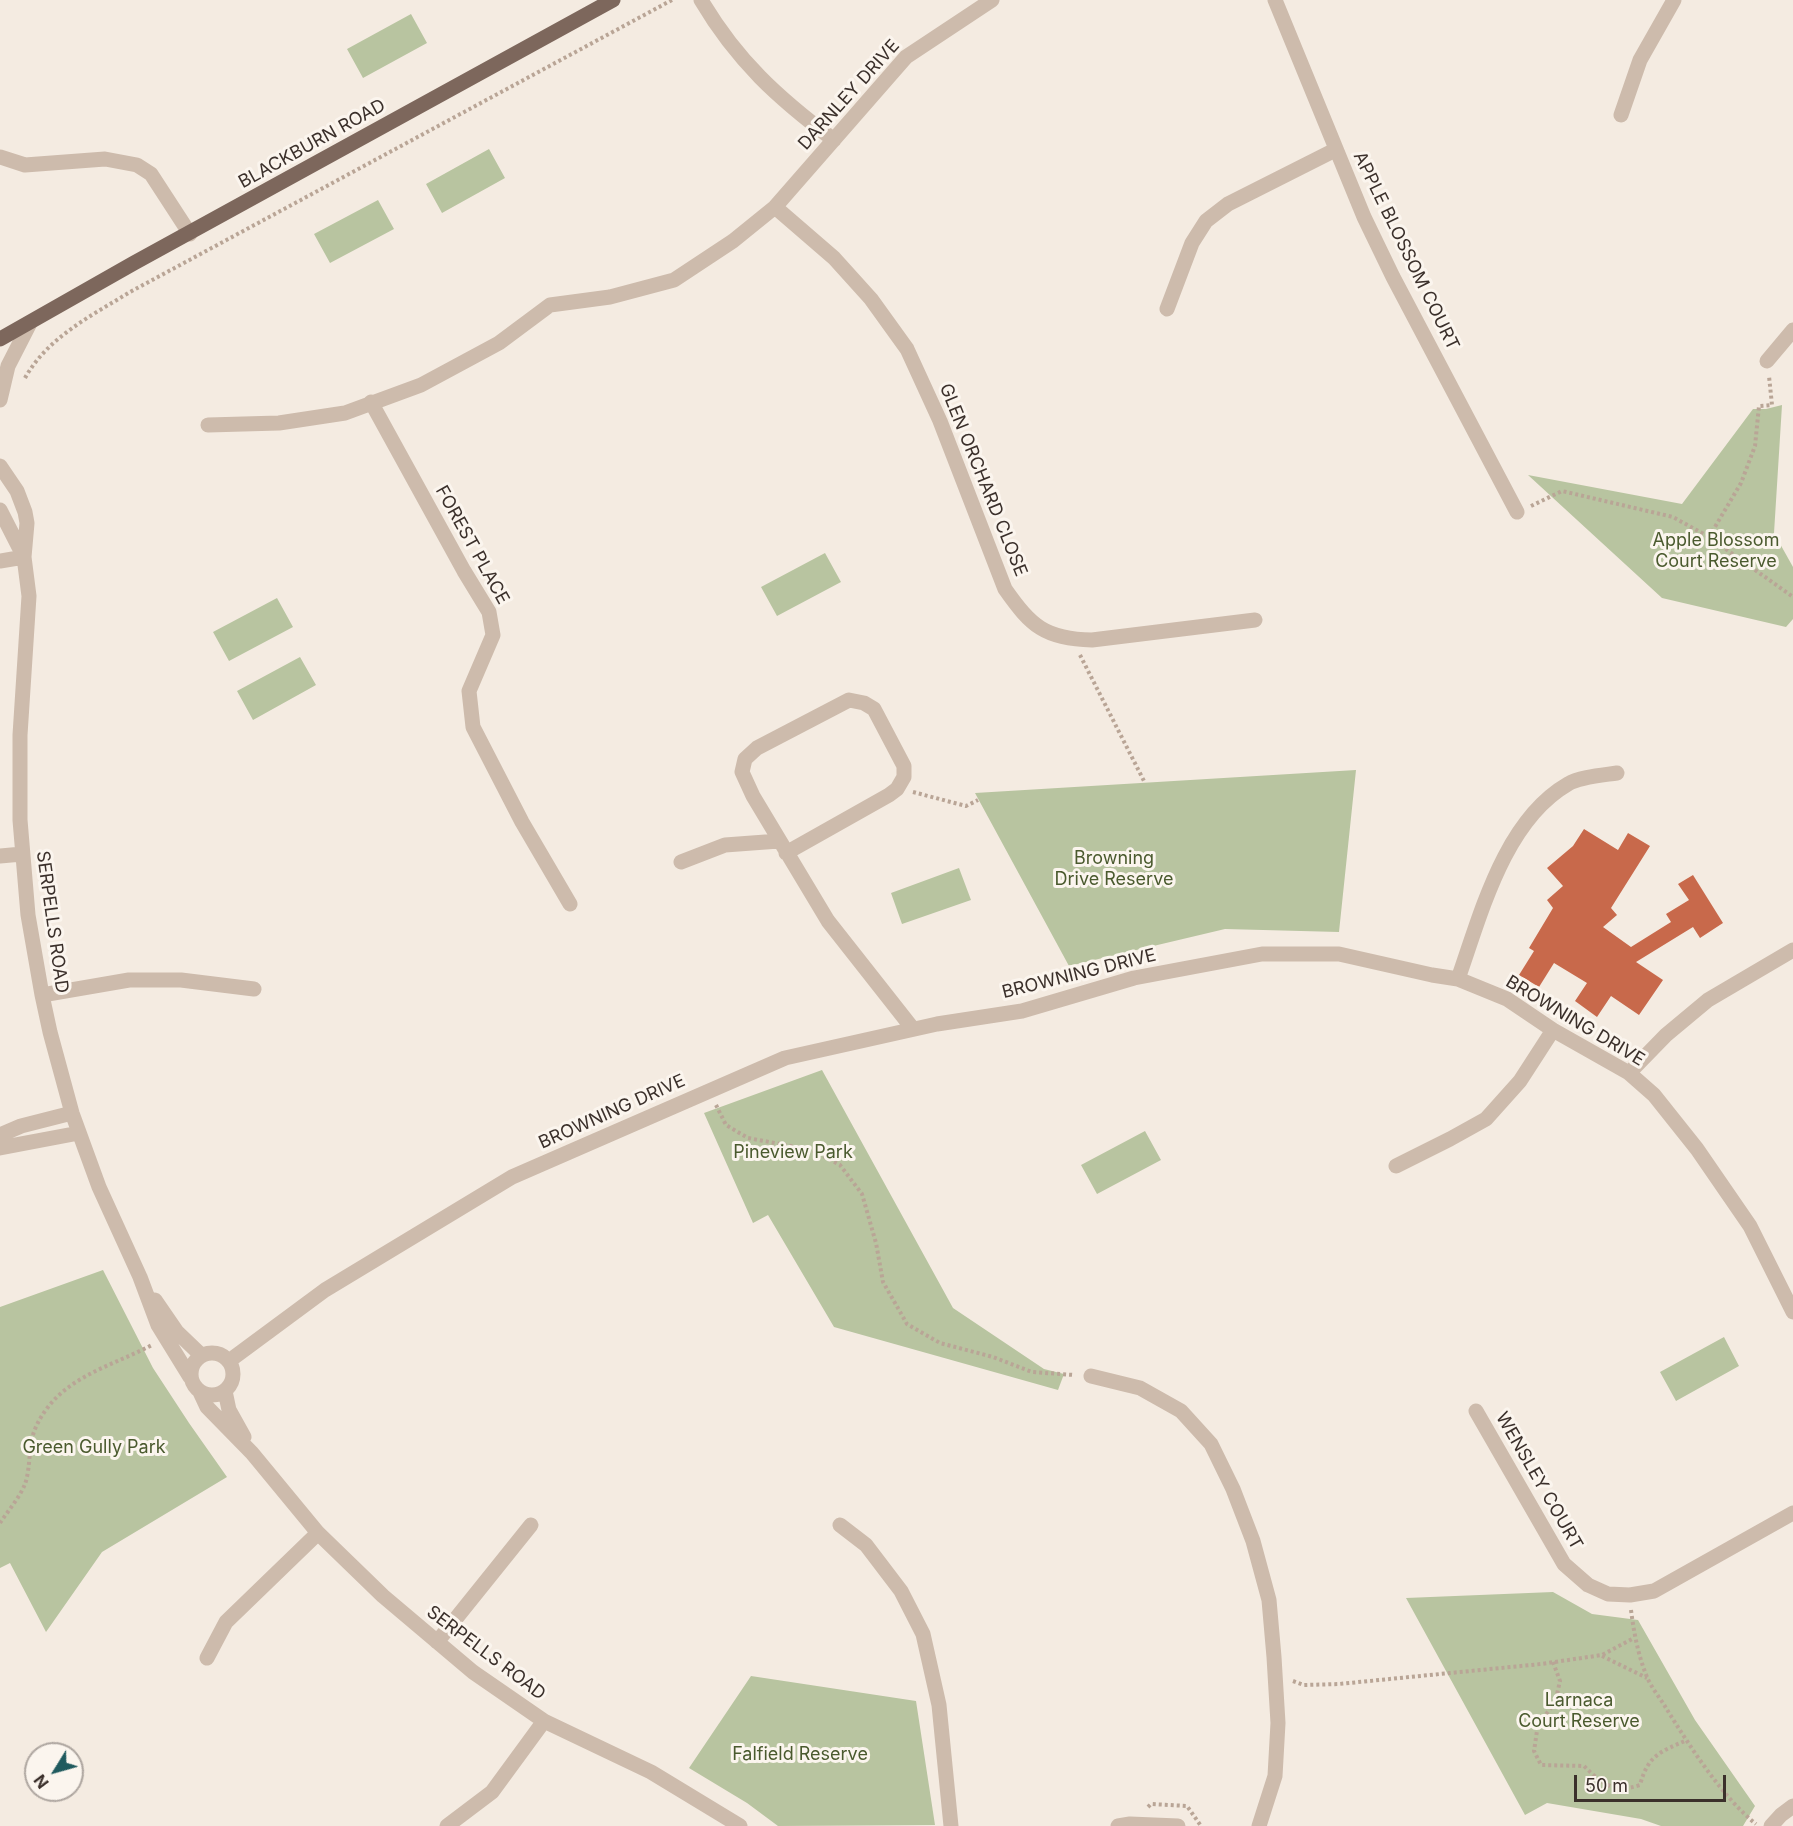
<!DOCTYPE html>
<html>
<head>
<meta charset="utf-8">
<style>
  body { margin:0 }
  #map { position:relative; width:1793px; height:1826px; overflow:hidden; background:#f4ebe1; font-family:Inter,sans-serif }
  canvas { display:block }
  .north { position:absolute; left:24px; top:1742px; width:60px; height:60px; box-sizing:border-box; background:#fbf5ee; border:2px solid #aea6a0; border-radius:50%; rotate:233deg; font-size:16px; font-weight:700; line-height:24px; text-align:center; color:#3b302b }
  .north::after { content:''; display:block; margin:auto; width:21px; height:27px; background:#1f5a5e; clip-path:polygon(50% 0,100% 100%,50% 72%,0 100%) }
  .scale { position:absolute; left:1574px; top:1775px; width:152px; height:27px; box-sizing:border-box; border:3px solid #3b302b; border-top:0; padding-left:8px; font-size:18px; line-height:21px; white-space:nowrap; color:#3b302b; -webkit-text-stroke:4px #fbf5ee; paint-order:stroke }
</style>
</head>
<body>
<div id="map">
<canvas width="1793" height="1826"></canvas>
<div class="north">N</div>
<div class="scale">50 m</div>
</div>
<script>
const context = document.querySelector('canvas').getContext('2d');
context.lineJoin = 'round';
function fill(path, color) {
  context.fillStyle = color;
  context.fill(path, 'evenodd');
}
function strokePath(path, color, width, dash) {
  context.strokeStyle = color;
  context.lineWidth = width;
  context.lineCap = dash ? 'butt' : 'round';
  context.setLineDash(dash || []);
  context.stroke(path);
}
function write(font, color, halo, rows, align = 'center') {
  context.font = font + ' Inter,sans-serif';
  context.lineWidth = 6;
  context.setLineDash([]);
  context.textBaseline = 'middle';
  context.strokeStyle = halo;
  context.fillStyle = color;
  for (const [text, x, y, turn = 0] of rows) {
    context.save();
    context.translate(x, y);
    context.rotate((+turn || 0) * Math.PI / 180);
    context.textAlign = isNaN(turn) ? turn : align;
    if (halo) context.strokeText(text, 0, 0);
    context.fillText(text, 0, 0);
    context.restore();
  }
}
fill(new Path2D(`
  M411,14L427,43L363,78L347,49Z
  M489,149L505,178L442,213L426,184Z
  M378,200L394,229L330,263L314,234Z
  M1782,405L1774,533L1793,567V619L1786,627L1662,598L1528,475L1682,504L1753,409H1766Z
  M825,553L841,582L777,616L761,587Z
  M277,598L293,627L229,661L213,632Z
  M300,657L316,685L253,720L237,691Z
  M1356,770L1339,932L1225,929L1069,966L975,793Z
  M959,868L971,900L902,924L891,893Z
  M822,1070L953,1308L1044,1369L1064,1374L1058,1390L834,1327L768,1215L753,1223L704,1113Z
  M1145,1131L1161,1160L1097,1194L1081,1165Z
  M103,1270L153,1368L189,1423L227,1477L102,1552L46,1632L10,1563L0,1568V1307Z
  M1724,1337L1739,1366L1676,1401L1660,1372Z
  M1553,1592L1592,1614L1638,1620L1695,1720L1755,1806L1743,1826H1661L1641,1819L1547,1803L1525,1815L1406,1598Z
  M751,1676L916,1701L935,1825L778,1826L747,1803L689,1768Z`), '#b8c4a0');
fill(new Path2D(`
  M1584,829L1618,850L1628,833L1650,846L1611,908L1617,915L1603,927L1631,947L1671,922L1666,914L1689,900L1678,884L1693,875L1723,923L1700,938L1693,927L1636,962L1663,980L1639,1015L1611,996L1597,1017L1575,1001L1587,983L1554,963L1539,987L1519,975L1534,951L1529,948L1553,908L1547,900L1563,886L1547,868L1573,846Z`), '#c8694b');
strokePath(new Path2D(`
  M25,378C48,337 91,316 130,292L672,0
  M1531,506L1562,491L1673,517L1709,537L1793,597
  M1709,537L1741,483L1755,446L1759,406L1772,405L1769,376
  M1080,655L1145,783
  M913,792L966,806L978,800
  M716,1105L726,1125L748,1138L812,1150L840,1165L862,1194L876,1243L883,1282L907,1324L940,1343L993,1357L1032,1372L1074,1375
  M0,1523C8,1511 20,1497 25,1484C31,1467 28,1446 35,1429C57,1378 108,1368 152,1345
  M1631,1610C1634,1633 1638,1655 1647,1677C1651,1687 1660,1698 1666,1708C1689,1745 1722,1797 1756,1824
  M1602,1656L1647,1678
  M1553,1662L1560,1681L1555,1703L1538,1724L1534,1751L1541,1765L1584,1766C1602,1784 1614,1794 1640,1785C1648,1755 1660,1752 1687,1740
  M1293,1681L1304,1685L1339,1684L1541,1664L1602,1655L1634,1638
  M1148,1807L1151,1804L1187,1806L1201,1826`), '#b9a596', 4, [3, 3]);
strokePath(new Path2D(`
  M701,0C737,61 778,98 834,140
  M1275,0L1364,217L1393,277L1517,512
  M1621,115L1640,60L1674,0
  M0,157L25,165L105,159L137,165L151,174L190,234
  M775,207L834,258L871,299L907,349L940,421L1005,589C1031,626 1045,639 1092,640L1255,620
  M1167,309L1192,243L1206,221L1228,204L1335,150
  M1767,361L1793,330
  M0,400L8,366L30,323
  M371,402L464,571L489,612L493,635L469,691L473,727L522,822L570,904
  M208,425L279,423L345,413L421,385L499,343L550,305L610,297L674,280L733,241L775,207L906,57L992,0
  M0,466L17,491L25,512L27,523L24,557L29,596L20,735V820L28,915L42,995L50,1032L72,1113L99,1187L140,1277L158,1325L190,1377
  M0,510L24,557
  M0,561L24,557
  M786,853L889,795L897,789L904,777V766L874,709L864,703L849,700L757,748L745,759L742,772L753,796L828,921L913,1029
  M0,856L22,854
  M681,862L725,845L779,841
  M1458,979C1481,914 1504,821 1568,784C1579,777 1604,775 1617,773
  M42,995L129,980H181L254,989
  M1629,1073L1666,1035L1708,1000L1793,950
  M0,1135L21,1126L72,1113
  M0,1148L79,1133
  M1396,1166L1450,1139L1486,1119L1520,1081L1553,1030
  M155,1300L177,1332L201,1355
  M191 1374a21 21 0 1 1 42 0a21 21 0 1 1-42 0Z
  M229,1361L325,1290L512,1177L785,1058L937,1024L1022,1011L1134,978L1262,954H1339L1432,975L1458,979L1507,999L1553,1030L1629,1073L1654,1095L1697,1149L1750,1226L1793,1312
  M1091,1376L1140,1388L1181,1411L1211,1444L1233,1489L1253,1541L1269,1600L1274,1657L1278,1723L1275,1776L1259,1826
  M225,1391L229,1410L244,1437
  M200,1392L207,1407L252,1453L318,1533L383,1596L473,1672L544,1721L651,1772L740,1826
  M1476,1411L1564,1564L1588,1585L1608,1594L1630,1595L1654,1591L1793,1513
  M840,1525L866,1545L901,1591L923,1634L939,1705L951,1826
  M437,1642L531,1525
  M207,1658L226,1622L318,1533
  M447,1826L492,1792L544,1721
  M1118,1826L1130,1824L1178,1826
  M1771,1826L1781,1815L1793,1806`), '#cdbbac', 15);
strokePath(new Path2D(`
  M0,339L134,263L613,0`), '#7d675c', 15);
write('18px', '#3b302b', '#fbf5ee', [
  ["DARNLEY DRIVE",849,95,-48],
  ["BLACKBURN ROAD",312,144,-29],
  ["APPLE BLOSSOM COURT",1406,251,64],
  ["GLEN ORCHARD CLOSE",983,480,68],
  ["FOREST PLACE",472,545,61],
  ["SERPELLS ROAD",52,922,82],
  ["BROWNING DRIVE",1079,974,-14],
  ["BROWNING DRIVE",1575,1021,31],
  ["BROWNING DRIVE",612,1112,-24],
  ["WENSLEY COURT",1539,1481,60],
  ["SERPELLS ROAD",486,1653,37]
]);
write('18px', '#4a5a2e', '#fbf5ee', [
  ["Apple Blossom",1716,541],
  ["Court Reserve",1716,562],
  ["Browning",1114,859],
  ["Drive Reserve",1114,880],
  ["Pineview Park",793,1153],
  ["Green Gully Park",94,1448],
  ["Larnaca",1579,1701],
  ["Court Reserve",1579,1722],
  ["Falfield Reserve",800,1755]
]);
</script>
</body>
</html>
